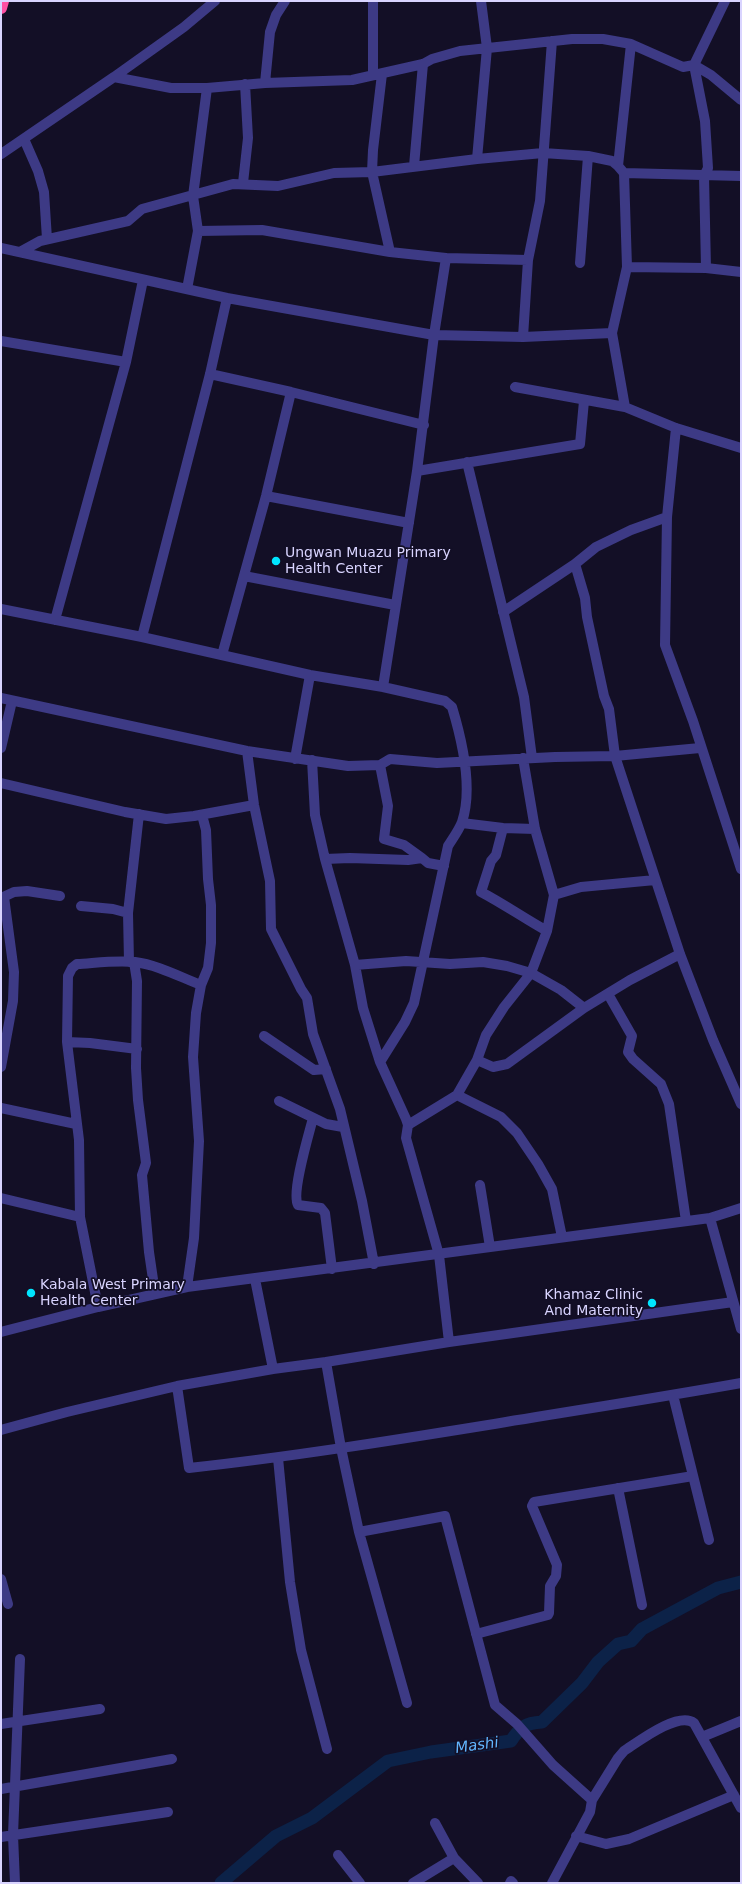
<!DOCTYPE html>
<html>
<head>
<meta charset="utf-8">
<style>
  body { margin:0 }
  #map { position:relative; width:742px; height:1884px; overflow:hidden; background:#130f26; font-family:"DejaVu Sans",sans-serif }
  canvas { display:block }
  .frame { position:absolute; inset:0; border:2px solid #d9d4ff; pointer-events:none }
</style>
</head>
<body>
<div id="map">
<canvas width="742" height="1884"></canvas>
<div class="frame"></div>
</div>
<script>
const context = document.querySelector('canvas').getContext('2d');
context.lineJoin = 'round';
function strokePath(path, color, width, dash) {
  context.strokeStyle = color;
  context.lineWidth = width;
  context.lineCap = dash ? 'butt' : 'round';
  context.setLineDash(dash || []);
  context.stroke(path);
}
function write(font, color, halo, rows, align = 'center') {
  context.font = font + ' "DejaVu Sans",sans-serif';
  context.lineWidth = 3.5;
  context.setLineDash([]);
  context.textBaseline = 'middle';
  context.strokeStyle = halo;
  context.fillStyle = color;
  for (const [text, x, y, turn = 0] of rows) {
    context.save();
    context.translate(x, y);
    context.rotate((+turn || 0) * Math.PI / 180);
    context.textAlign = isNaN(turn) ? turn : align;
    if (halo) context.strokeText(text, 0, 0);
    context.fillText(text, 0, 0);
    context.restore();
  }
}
strokePath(new Path2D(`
  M221,1883L276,1836L312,1818L388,1761L431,1752L511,1741C520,1727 525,1723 542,1722L582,1683L598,1662L618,1644L631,1641L642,1629L718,1588L741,1582`), '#0c2248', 13);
strokePath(new Path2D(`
  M373,1V75
  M382,74L373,150L372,172L390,252
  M114,77L171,88H207L265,83L352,80L423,64L432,59L460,51L572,39H603L631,44L683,67L694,65L711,75L741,100
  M265,83L270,32L276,15L285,1
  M24,139L38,171L44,192L47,239
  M1,154L114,77L184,27L215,1
  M477,159L487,48L481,1
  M414,166L423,64
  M624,173L741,176
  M243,183L248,138L245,84
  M198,231L262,230L390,252L446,258L528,260
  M1,248L227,298L434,335L523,337L612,333
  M20,252L40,241L128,221L142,209L233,184L278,186L334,173L372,172L477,159L543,153L588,156L612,161L618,166
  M580,263L588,156
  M627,267L706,268L741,272
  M706,268L704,176L708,168L705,121L694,65L725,1
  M187,289L198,231L193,196L207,88
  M523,337L528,260L540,201L552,41
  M1,341L126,362
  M210,374L291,392L424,425
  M515,387L625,407L676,428L741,448
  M625,407L612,333L627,267L624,173L618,166L631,44
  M676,428L667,517L665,645L693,721L741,869
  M467,462L524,697L532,758
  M417,471L580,444L584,401
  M266,496L409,523
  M575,564L585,598L587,617L604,696L609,709L615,756L680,954L713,1040L741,1104
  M244,576L395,605
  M1,609L142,637L310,675L383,687L445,701L452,707C462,740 473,789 462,822C459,830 453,838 448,846L414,1003L405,1022L380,1062
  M503,612L575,564L596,547L631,530L667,517
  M55,620L126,362L143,280
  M142,637L210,374L227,298
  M222,655L266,496L291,392
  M383,687L417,471L434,335L446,258
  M1,698L247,751L348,766L380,765L390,759L437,763L555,757L615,756L700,748
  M1,748L12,701
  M247,751L254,805L270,881L271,929L301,989L307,998L313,1034L340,1109L362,1201L374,1264
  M295,759L310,675
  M312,760L315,815L325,859L355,965L363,1008L380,1062L406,1119L408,1125L406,1138L439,1255L449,1342
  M380,765L388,806L384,839L404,845L422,858
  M1,783L125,812L166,819L194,816L254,805
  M462,823L503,828L535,829
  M503,828L496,855L491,861L481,892C504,904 525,919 547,931
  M325,859L350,858L408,860L422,858L428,863L444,866
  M554,895L581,887L655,880
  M1,898L14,892L27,891L60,896
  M81,906L113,909L128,913
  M129,962L128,913L139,814
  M134,962L137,981L136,1068L138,1100L146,1163L142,1175L149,1252L155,1293
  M355,965L406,961L450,964L483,962L507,966L531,973L561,990L584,1008
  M608,994L632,1036L628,1052L633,1059L661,1084L669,1104L686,1221
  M264,1036L314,1070L326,1069
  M67,1042L90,1043L137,1049
  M477,1060L493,1067L507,1064L584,1008L630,980L680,954
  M1,1067L13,1001L14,972L4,897
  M457,1095L501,1117L517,1133L538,1164L552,1189L562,1237
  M279,1101L326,1124L343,1127
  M1,1108L76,1124
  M313,1118C309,1134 291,1193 298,1205L321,1208L325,1213L332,1269
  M408,1125L457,1095L477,1060L486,1035L504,1007L531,973L547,931L554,895L535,829L523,758
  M480,1185L490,1247
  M1,1198L80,1217
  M710,1218L741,1329
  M255,1279L273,1369
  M187,1287L194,1238L199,1141L193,1057L196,1013L201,985L208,968L211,943V905L208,879L206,830L202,815
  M98,1307L80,1217L79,1140L67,1042L68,976L72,968L77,964C95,963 116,960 135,962C158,965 180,977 201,985
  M1,1332L98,1307L187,1287L710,1218L741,1208
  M326,1362L341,1448L359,1532L407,1703
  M177,1386L189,1468C289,1457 389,1441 488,1425C572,1411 657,1398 741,1383
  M673,1395L709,1540
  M1,1430L67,1412L177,1386L273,1369L326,1362L449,1342L733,1302
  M278,1458L290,1582L301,1650L327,1749
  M618,1488L642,1605
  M359,1532L445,1516L495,1705L517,1724L553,1765L592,1800
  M1,1579L8,1604
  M476,1634L548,1615L549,1613L550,1586L556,1576L557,1565L532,1506L534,1502L693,1476
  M1,1724L100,1709
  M702,1737L741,1721
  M1,1789L172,1759
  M435,1823L454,1858L478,1883
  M576,1836L606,1844L629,1839L734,1795
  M1,1837L168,1812
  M338,1855L360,1883
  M15,1883L13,1835L20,1659
  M413,1883L454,1858
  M510,1883L511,1881L513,1883
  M552,1883L590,1812L592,1800L618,1758L624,1751C638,1742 678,1711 694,1723L741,1808`), '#3d3a85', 10);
strokePath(new Path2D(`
  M1,8L3,1`), '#ff4fa3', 12);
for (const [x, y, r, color] of [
  [276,561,5,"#00e5ff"],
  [31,1293,5,"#00e5ff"],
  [652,1303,5,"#00e5ff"]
]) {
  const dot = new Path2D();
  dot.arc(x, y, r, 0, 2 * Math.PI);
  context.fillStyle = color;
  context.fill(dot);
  strokePath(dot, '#130f26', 1.5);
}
write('14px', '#d9d4ff', '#130f26', [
  ["Ungwan Muazu Primary",285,553],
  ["Health Center",285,569],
  ["Kabala West Primary",40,1285],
  ["Health Center",40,1301],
  ["Khamaz Clinic",643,1295,"right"],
  ["And Maternity",643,1311,"right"]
], 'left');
write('italic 15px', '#62b6ff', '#130f26', [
  ["Mashi",477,1746,-8]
]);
</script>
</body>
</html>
